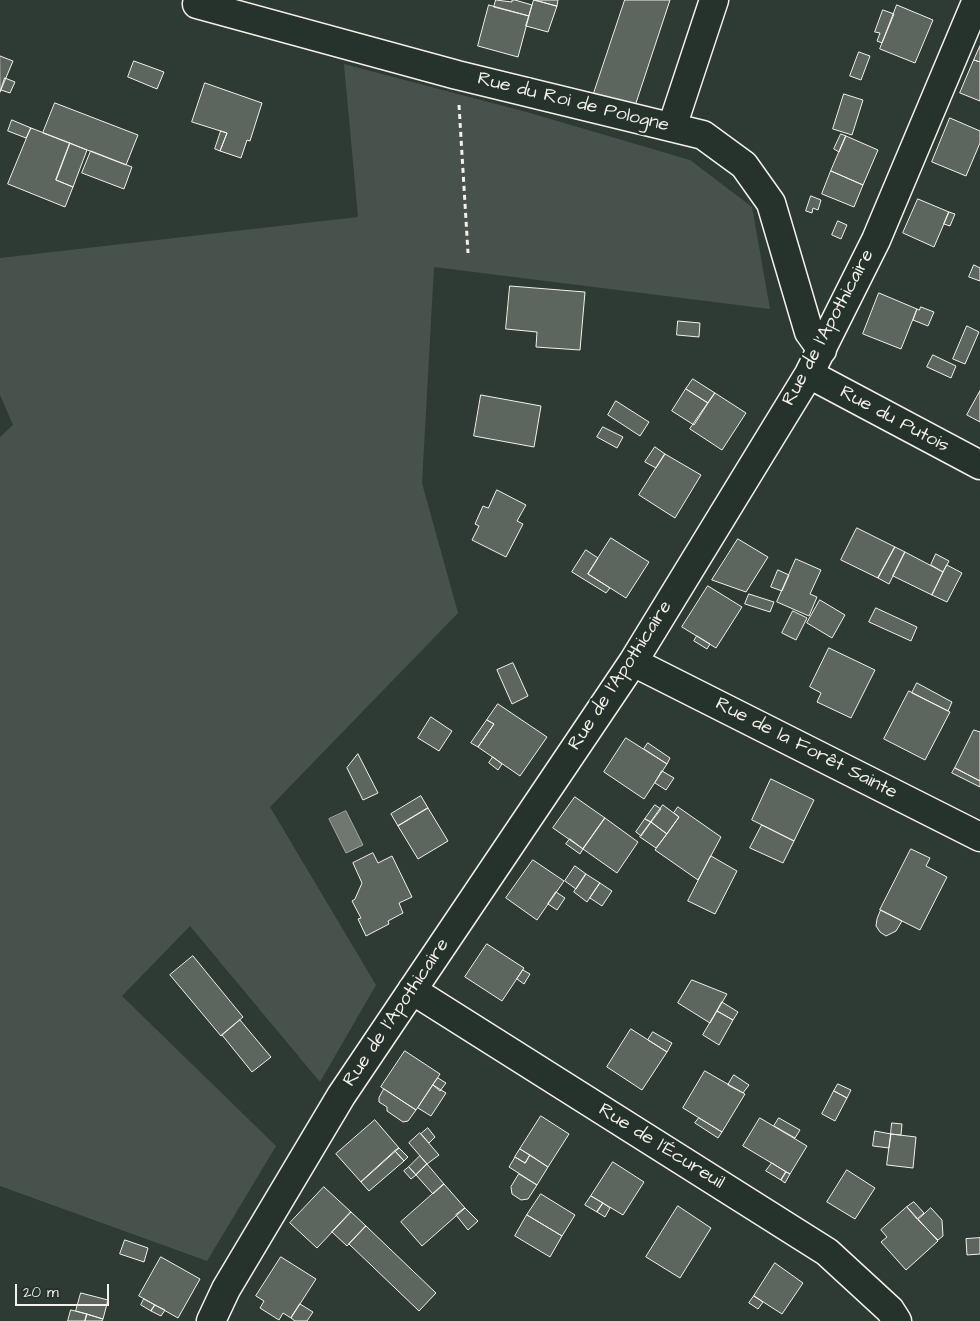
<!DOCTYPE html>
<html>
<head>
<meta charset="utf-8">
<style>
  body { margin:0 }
  #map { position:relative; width:980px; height:1321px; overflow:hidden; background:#2e3b34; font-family:"Architects Daughter",sans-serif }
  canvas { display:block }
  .scale { position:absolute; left:15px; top:1284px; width:94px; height:22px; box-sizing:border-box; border:2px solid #f4f1e8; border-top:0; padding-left:6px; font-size:15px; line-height:18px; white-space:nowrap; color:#f4f1e8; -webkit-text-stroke:4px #26332d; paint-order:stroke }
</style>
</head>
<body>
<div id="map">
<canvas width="980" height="1321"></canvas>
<div class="scale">20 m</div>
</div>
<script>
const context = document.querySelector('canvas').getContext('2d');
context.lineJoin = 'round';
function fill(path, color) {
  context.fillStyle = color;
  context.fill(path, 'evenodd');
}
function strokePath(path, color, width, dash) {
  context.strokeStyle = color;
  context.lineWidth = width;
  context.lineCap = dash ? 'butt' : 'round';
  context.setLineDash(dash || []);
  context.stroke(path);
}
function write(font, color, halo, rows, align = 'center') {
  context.font = font + ' "Architects Daughter",sans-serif';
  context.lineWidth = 5;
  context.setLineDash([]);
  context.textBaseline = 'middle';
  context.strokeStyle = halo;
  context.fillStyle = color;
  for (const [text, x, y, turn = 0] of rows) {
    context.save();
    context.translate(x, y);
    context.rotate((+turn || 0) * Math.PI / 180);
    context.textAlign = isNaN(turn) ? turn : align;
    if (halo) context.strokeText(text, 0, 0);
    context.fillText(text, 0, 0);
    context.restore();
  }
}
fill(new Path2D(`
  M344,64L530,113L690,160L752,207L770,309L434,267L422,483L458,613L270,807L376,985L320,1082L190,926L122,996L276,1146L207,1261L0,1186V437L13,425L0,395V258L358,217Z`), '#48524c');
const water = new Path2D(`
  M346,811L363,845L346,853L329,819Z`);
fill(water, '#6f7770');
strokePath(water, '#a4a8a0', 1);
const building = new Path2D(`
  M496,0L512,2V0H515L532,5L529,16L494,7Z
  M534,0L557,6L548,32L526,26Z
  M535,0H558L557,6Z
  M625,0H670L634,109L593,96Z
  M489,5L529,16L518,57L478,46Z
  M897,5L933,20L915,63L880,49Z
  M883,10L894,14L882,43L877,41L880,33L875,32Z
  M980,46V62L974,60Z
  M859,52L870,56L861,80L850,76Z
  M0,56L13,61L0,92Z
  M974,60L980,62V101L960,93Z
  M134,61L164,72L157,89L128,77Z
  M5,78L15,82L10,93L1,90Z
  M205,83L262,103L250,141L247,140L241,158L220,151L227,133L192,122Z
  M844,94L863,100L852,135L833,129Z
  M55,103L138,135L126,165L43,133Z
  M950,118L980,131V143L966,176L932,162Z
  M12,120L31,128L26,138L8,131Z
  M31,128L70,143L56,180L73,187L65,207L8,184Z
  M221,131L227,133L220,151L215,149Z
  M841,134L846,136L839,152L834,149Z
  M846,136L878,150L863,185L831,171Z
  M70,143L87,150L73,187L56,180Z
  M91,151L132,167L124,189L82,173Z
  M831,171L863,185L854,207L822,194Z
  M811,196L821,200L818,210L813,208L812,213L806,211Z
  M918,199L949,212L934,247L903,233Z
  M949,212L955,214L950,226L944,224Z
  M838,221L847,225L841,239L832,235Z
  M974,265L980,268V281L969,277Z
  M510,286L585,292L580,350L536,347L537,332L506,329Z
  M879,293L917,309L901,349L863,334Z
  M921,307L934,312L928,326L913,320L917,309L919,310Z
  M678,321L700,323L699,337L677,335Z
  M967,326L979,332L965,364L953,359Z
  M933,355L956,366L951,378L927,367Z
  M693,379L715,393L708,403L686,389Z
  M686,389L708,403L694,425L672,411Z
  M980,391V422L967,415Z
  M715,393L746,413L722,450L690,429Z
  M481,395L541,406L534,447L474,436Z
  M616,401L649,422L640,436L608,415Z
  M603,427L623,437L617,448L597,437Z
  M655,447L665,454L656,468L645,462Z
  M665,454L701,475L675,518L639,495Z
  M497,490L526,505L517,521L523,524L506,557L472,540L479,526L475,524L483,506L488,508Z
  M857,528L895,547L878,578L841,560Z
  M611,538L649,562L626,598L588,574Z
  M738,539L768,557L746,592L712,580Z
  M895,547L905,552L889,584L878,578Z
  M586,550L598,558L588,574L610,588L606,593L572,572Z
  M905,552L943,572L932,595L893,576Z
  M936,554L949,561L943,572L931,565Z
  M796,559L821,570L810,594L817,597L809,616L777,602Z
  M947,565L962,573L947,602L932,595Z
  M778,570L789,575L782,591L771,587Z
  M708,586L742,607L716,648L682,627Z
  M749,594L774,602L770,612L745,604Z
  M820,600L845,615L832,638L807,623Z
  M876,608L917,627L911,641L869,622Z
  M793,611L807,618L796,640L782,633Z
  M697,636L710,644L707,649L694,641Z
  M829,648L875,670L851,718L817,702L821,693L810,687Z
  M513,663L528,696L512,704L497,670Z
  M917,683L952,702L948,711L912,693Z
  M909,691L950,712L925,760L884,739Z
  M498,704L547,737L520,776L478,747L494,724L487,720Z
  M431,717L452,731L439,751L418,738Z
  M487,720L494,724L478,747L471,743Z
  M974,730L980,732V781L955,768Z
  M626,738L667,764L644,799L604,772Z
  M648,743L670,758L667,764L644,749Z
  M358,754L378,793L363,800L347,768Z
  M493,757L502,764L498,770L489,763Z
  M955,768L980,781V787L952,773Z
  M662,771L674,778L666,790L655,783Z
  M771,779L814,800L794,841L752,820Z
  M421,796L428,808L398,826L391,814Z
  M575,797L605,818L583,849L553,828Z
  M655,805L661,809L651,822L645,819Z
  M663,805L679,817L667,834L651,822Z
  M678,807L721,837L698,880L655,850L679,817L674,813Z
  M428,808L448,841L418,859L398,826Z
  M605,818L638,842L617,873L583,849Z
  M645,819L651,822L641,836L636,832Z
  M651,822L667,834L656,848L640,837Z
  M762,825L794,841L783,863L750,848Z
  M570,839L583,849L580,854L566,844Z
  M911,849L930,858L926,866L947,877L920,930L880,910Z
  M373,853L378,863L392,856L412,897L399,903L403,913L388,921L389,924L366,936L358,919L361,918L352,901L355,899L362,883L353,863Z
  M711,856L737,871L715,914L688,901Z
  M533,860L564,881L537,920L506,898Z
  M575,866L586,874L576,889L565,881Z
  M586,874L600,883L587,902L574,892Z
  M600,883L612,891L602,906L590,898Z
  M556,892L565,898L557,910L548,904Z
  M881,910L902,921L896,931L886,936L880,932L876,926L877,919Z
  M487,944L524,968L502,1001L465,977Z
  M193,956L243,1017L221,1036L170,975Z
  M523,970L530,974L524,984L517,979Z
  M692,980L727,994L710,1023L678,1003Z
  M722,1002L738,1012L733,1020L717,1011Z
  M717,1011L733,1020L719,1045L703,1035Z
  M240,1020L271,1057L252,1072L222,1035Z
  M631,1029L667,1052L642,1090L607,1067Z
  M653,1032L672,1043L667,1052L648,1040Z
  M405,1051L440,1074L416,1110L381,1087Z
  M705,1071L745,1094L722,1132L683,1108Z
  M734,1075L749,1085L743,1093L728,1085Z
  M438,1078L446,1083L440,1091L433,1085Z
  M838,1084L851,1090L847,1098L834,1091Z
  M433,1085L446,1093L431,1116L418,1108Z
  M384,1089L416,1110L408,1121L403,1122L387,1111V1107L379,1102V1098Z
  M834,1091L847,1098L835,1121L822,1114Z
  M541,1116L569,1134L548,1167L520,1149Z
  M699,1118L722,1132L718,1138L695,1123Z
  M760,1118L807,1146L790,1174L743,1146Z
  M779,1118L800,1130L795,1138L774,1126Z
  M375,1120L399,1148L361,1182L336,1154Z
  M892,1123L902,1124L901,1135L891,1134Z
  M428,1128L435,1137L429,1143L421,1134Z
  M875,1131L891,1134L889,1148L873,1146Z
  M420,1133L439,1155L427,1164L409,1143Z
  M891,1134L916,1137L913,1168L887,1165Z
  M399,1148L408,1157L404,1161L395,1151Z
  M520,1149L530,1155L525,1163L515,1157Z
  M395,1151L404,1161L369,1191L361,1182Z
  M530,1155L548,1167L537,1185L509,1167L515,1157L525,1163Z
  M420,1156L427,1164L416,1175L409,1167Z
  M613,1162L644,1182L623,1215L591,1196Z
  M772,1163L786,1172L781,1180L766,1171Z
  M427,1164L444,1184L433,1194L416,1175Z
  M409,1167L416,1175L411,1179L404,1171Z
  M847,1170L875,1188L855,1219L827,1202Z
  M786,1172L790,1174L785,1183L781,1180Z
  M519,1174L537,1185L528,1199L521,1200L512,1194L511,1187Z
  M444,1184L465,1208L422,1246L401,1222Z
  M324,1187L351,1212L317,1248L290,1223Z
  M541,1194L575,1215L562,1236L527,1215Z
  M591,1196L603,1203L597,1212L585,1205Z
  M914,1202L924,1213L917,1219L907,1207Z
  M603,1203L610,1208L605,1217L597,1212Z
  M678,1206L711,1228L680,1278L646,1257Z
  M907,1207L938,1241L906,1270L881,1242L887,1237L881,1230Z
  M465,1208L478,1221L468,1230L456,1215Z
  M931,1208L942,1220L943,1236L938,1240L918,1220Z
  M351,1212L366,1226L347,1246L332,1232Z
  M527,1215L562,1236L550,1257L515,1236Z
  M366,1226L436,1293L419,1311L349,1244Z
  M980,1238V1254L967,1255L966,1239Z
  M125,1240L148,1248L144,1262L120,1254Z
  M161,1257L200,1279L178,1318L139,1296Z
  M281,1257L316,1279L291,1318L283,1313L279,1320L260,1308L264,1301L256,1296Z
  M775,1263L803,1283L782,1314L754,1296Z
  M81,1293L108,1300L103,1319L76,1311Z
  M754,1296L763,1302L758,1309L749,1303Z
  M144,1299L155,1305L151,1311L141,1305Z
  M300,1304L313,1312L307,1321H295L291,1318Z
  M155,1305L165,1310L161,1316L151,1311Z
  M71,1310L87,1314L85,1321H68Z
  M87,1314L103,1319L102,1321H85Z`);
fill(building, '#5c655e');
strokePath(building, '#f4f1e8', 1);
const minor = new Path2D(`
  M197,4L457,75L703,135L744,165L771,203L809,332L822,350
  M672,127L714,0
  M809,374L980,465
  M633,662L980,837
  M412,990L827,1252L890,1310L897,1321
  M211,1321L226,1289L341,1096L633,662L809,374L876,240L977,0`);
strokePath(minor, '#f4f1e8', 31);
strokePath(new Path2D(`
  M459,105L468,253`), '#f4f1e8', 3, [5, 4]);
strokePath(minor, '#26332d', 28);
write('19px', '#f4f1e8', '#26332d', [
  ["Rue du Roi de Pologne",573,103,14],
  ["Rue de l'Apothicaire",829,328,-62],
  ["Rue du Putois",894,420,28],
  ["Rue de l'Apothicaire",621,676,-57],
  ["Rue de la Forêt Sainte",806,749,27],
  ["Rue de l'Apothicaire",397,1013,-56],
  ["Rue de l'Écureuil",661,1147,32]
]);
</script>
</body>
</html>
